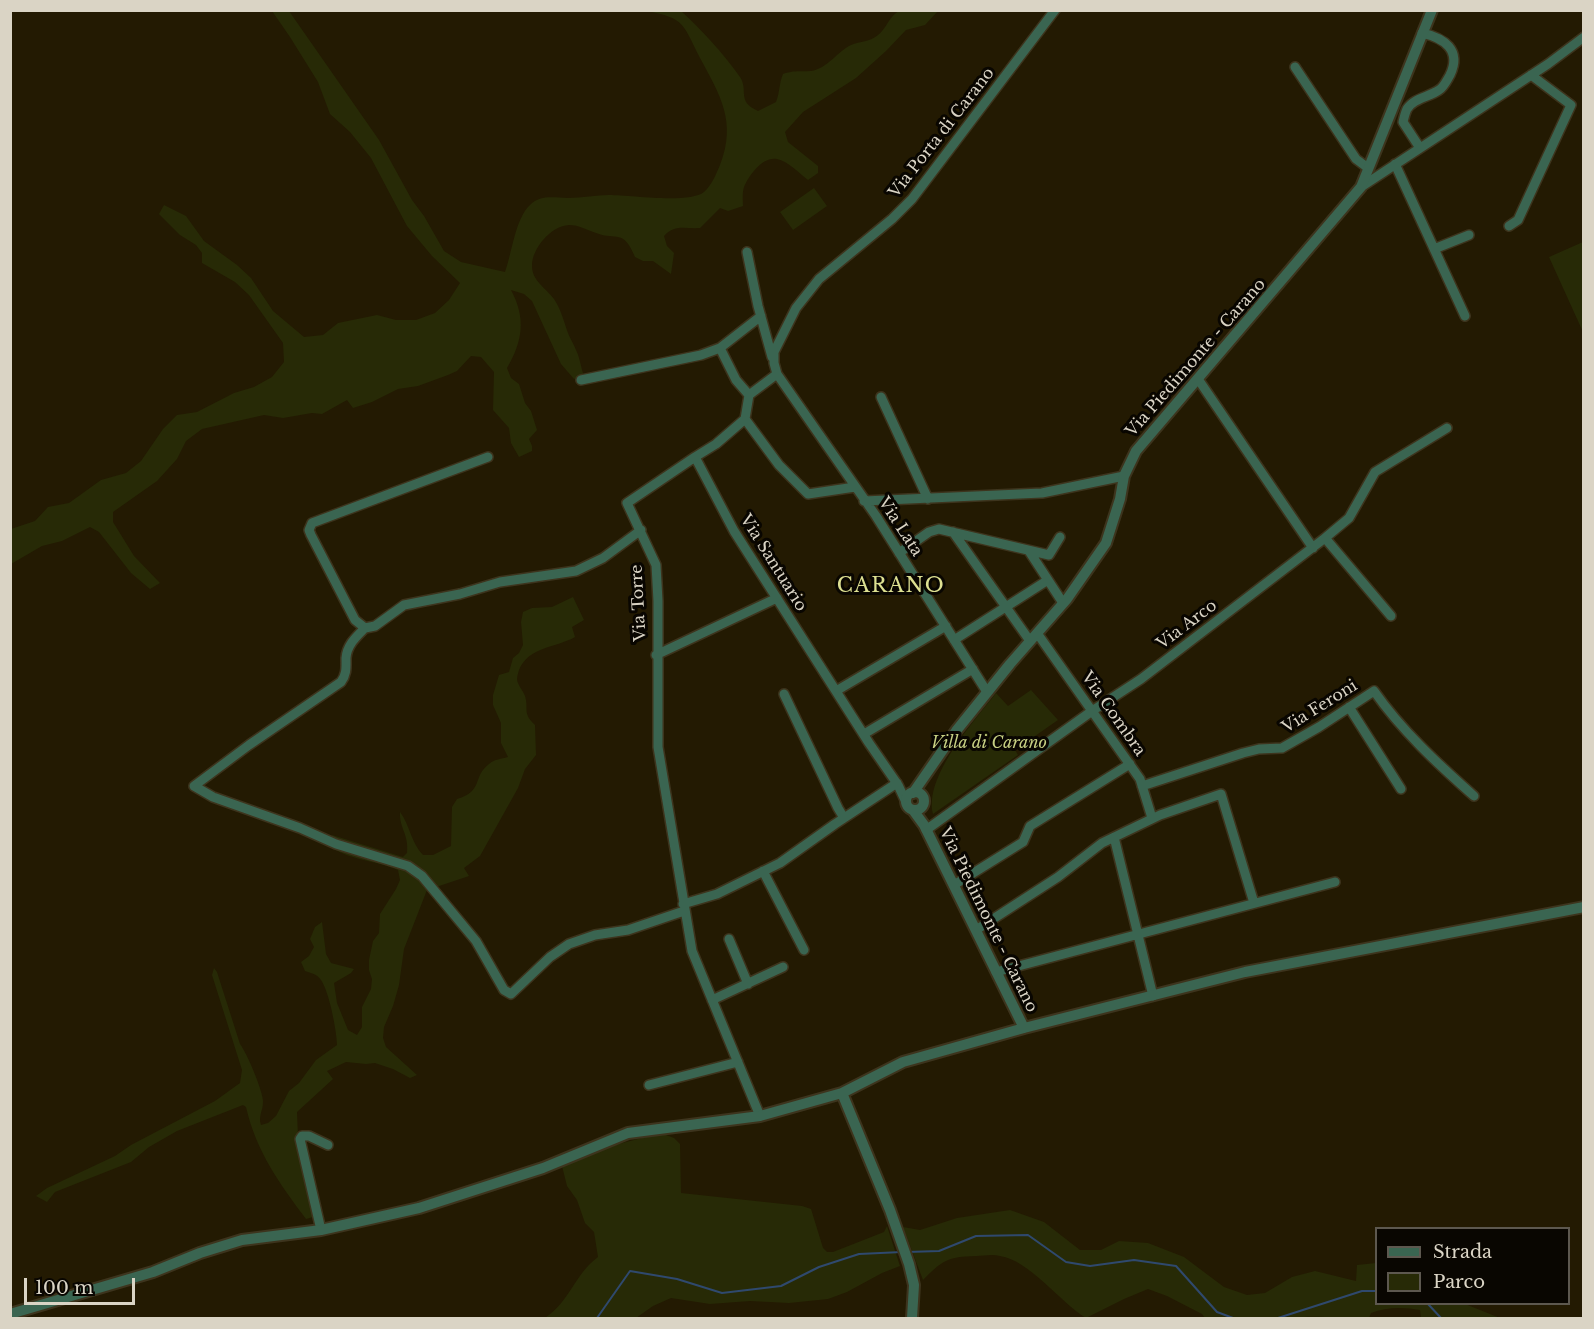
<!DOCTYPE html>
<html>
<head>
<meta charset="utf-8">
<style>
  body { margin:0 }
  #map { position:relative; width:1594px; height:1329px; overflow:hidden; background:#231a02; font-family:"Libre Baskerville",serif }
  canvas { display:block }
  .frame { position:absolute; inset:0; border:12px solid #dad4c5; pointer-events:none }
  .legend { position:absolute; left:1375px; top:1227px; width:195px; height:78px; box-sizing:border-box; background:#090601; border:2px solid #5d584f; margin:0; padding:8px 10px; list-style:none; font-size:18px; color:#dad4c5 }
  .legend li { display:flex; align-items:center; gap:12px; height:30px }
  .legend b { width:30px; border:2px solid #5d584f }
  .scale { position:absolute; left:24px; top:1278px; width:111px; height:27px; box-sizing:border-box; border:3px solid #dad4c5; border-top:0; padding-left:8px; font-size:18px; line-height:21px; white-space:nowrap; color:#dad4c5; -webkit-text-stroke:4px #090601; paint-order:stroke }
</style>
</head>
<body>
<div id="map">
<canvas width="1594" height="1329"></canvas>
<div class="frame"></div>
<ul class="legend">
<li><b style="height:8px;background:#3a6551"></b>Strada</li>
<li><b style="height:16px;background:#272a06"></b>Parco</li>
</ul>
<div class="scale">100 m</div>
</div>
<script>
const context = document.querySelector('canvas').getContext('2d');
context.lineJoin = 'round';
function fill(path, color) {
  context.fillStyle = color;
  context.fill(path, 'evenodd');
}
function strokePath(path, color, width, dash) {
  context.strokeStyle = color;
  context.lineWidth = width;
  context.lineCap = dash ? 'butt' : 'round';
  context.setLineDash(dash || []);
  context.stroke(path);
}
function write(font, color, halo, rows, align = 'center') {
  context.font = font + ' "Libre Baskerville",serif';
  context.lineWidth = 6;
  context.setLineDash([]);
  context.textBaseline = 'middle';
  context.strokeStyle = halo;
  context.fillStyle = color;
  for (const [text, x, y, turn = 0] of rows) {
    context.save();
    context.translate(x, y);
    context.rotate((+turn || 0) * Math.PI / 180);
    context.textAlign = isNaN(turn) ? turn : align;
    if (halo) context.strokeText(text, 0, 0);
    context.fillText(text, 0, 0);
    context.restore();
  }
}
fill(new Path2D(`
  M272,11H289L379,140L412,200L424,216L444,251L461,262L505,272C512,253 515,219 530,205C541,194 554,198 568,198C582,198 596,195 609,195C630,195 689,204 704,192C712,185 716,174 720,165C737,122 720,95 700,58C683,25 686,18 646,11H681C702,30 723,53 740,77C749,91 736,101 758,111L776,102C780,92 779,83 783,74C794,70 801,72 811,71C827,69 838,51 851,45C860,41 870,42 878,35C887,28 889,16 899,11H938L925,25L906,30L886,51L856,78L803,112L785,132L788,142L818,166V173L808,180C800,174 788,161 777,159C763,156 749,175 744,187C742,194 743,200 743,206L728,211L720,208L700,228C685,229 675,224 664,236L667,246L674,253L671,274L653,261H643L635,257C623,228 617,241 596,233C587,230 579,225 569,225C551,226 532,248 532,266C532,281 546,288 554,299C561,309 564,322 568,333C570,339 574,344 576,350C580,358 581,368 584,376L574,379L561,364L532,301L524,294L511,290C526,318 523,341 507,368L511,378L519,384L525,403L531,411L537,430L529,439L532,446V451L519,457L511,443L509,428L493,410L494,372L481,357L471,356L457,371L448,375L418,386L398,389L372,402L353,408L347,400L322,414L312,413L283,418L264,415L202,429L186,441L177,459L157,481L113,512V522L134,556L160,583L150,589L131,573L99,532L90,527L62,541L42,546L11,564V529L35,521L48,507L69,503L101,480L126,473L141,461L163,429L177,415L197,412L234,393L254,387L272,377L284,362L283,343L249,295L235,282L202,263V253L196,245L180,235L159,214L164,205L186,216L204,241L237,265L251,278L273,311L304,337L323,335L338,323L377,315L396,320H416L435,313L449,300L460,283L432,256L407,226L371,158L350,132L330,114L318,82L290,37Z
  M814,188L827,206L793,230L780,212Z
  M1583,242V332L1549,257Z
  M573,597L584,620L572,627L575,637C556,648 529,646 519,670C518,674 516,679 518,683C520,688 523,691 525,696C529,709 522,713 535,725L536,755L525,769L518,788L480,856L464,868L469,876L427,890L404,949L399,985L393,1006L384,1027L383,1038L386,1047L417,1075L410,1078L393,1069L375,1063L366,1064L346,1062L327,1071L333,1079L297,1112L298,1136L313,1217L306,1219C279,1183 256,1151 246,1107L243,1105L177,1131L149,1147L131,1162L55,1192L47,1202L36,1196L47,1188L115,1156L131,1145L215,1101L240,1083L242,1070L212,975L214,968L217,972L240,1044C246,1051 264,1093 263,1102C263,1111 258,1116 261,1125L268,1123L276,1116L289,1091L299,1083L316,1060L337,1045C337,1032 329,991 321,980C317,974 311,973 305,971L301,962L309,956L314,947L310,939L315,927L322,922L326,954L331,963L354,969L351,973L334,983L337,1003L348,1030L357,1035L362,1027V1007L371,989L372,979L369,970V960L373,941L379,933L380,914L396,889L400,880L398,870C375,860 347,860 328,845L332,835L403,857L407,853C409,834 399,828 400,812C410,825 411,843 423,855H433L451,846L452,807L457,799C484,791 472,777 489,764C495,759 501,759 508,757L501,743V723L493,705V695L499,675L509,672L513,658L519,653L523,645L521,622L523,612L532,608L552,607Z
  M1031,690L1058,720L1015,750L1018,755L933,814C924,776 973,723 996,693L1008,706Z
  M661,1133L674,1138L680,1144L681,1193L802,1206L811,1209L823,1248L827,1252H833L884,1232L887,1226L900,1266L882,1273L847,1292L828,1299L789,1303L750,1301L710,1304L671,1298L653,1306L636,1318H545C571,1300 574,1275 598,1257L594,1232L585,1223L577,1200L567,1186L562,1166L607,1147Z
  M1010,1210L1044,1222L1080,1250H1101L1119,1241L1148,1243L1184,1257L1224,1287L1247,1295L1265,1293L1292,1277L1315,1271L1356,1281L1357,1265L1376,1263V1304H1465L1500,1318H1421L1420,1310C1404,1307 1386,1307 1371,1313L1369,1318C1357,1319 1304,1315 1298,1318H1205L1202,1314L1167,1296L1148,1289L1124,1299L1086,1318C1060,1302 1029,1260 1000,1256C992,1254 984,1256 976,1256C947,1257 943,1260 923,1280L903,1227L920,1230L957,1218Z`), '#272a06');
strokePath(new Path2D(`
  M907,1252L939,1251L976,1236L1028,1235L1066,1262L1090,1266L1134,1260L1176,1266L1217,1312L1233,1318
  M1428,1304L1441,1318
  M597,1318L630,1271L677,1279L722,1293L781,1286L819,1267L859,1254L902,1252
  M1278,1318L1362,1291H1376`), '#2f496e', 2);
const minor = new Path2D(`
  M1295,67L1356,159L1368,168
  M1420,148L1403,122C1404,118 1405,113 1407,109C1414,98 1429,97 1439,90C1444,87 1447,80 1450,75C1462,50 1444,38 1422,33
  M1395,164L1465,316
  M1361,187L1548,64L1584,37
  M1509,226L1518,220L1571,105L1531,75
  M1434,249L1469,235
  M747,252L758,306L772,357
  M720,348L736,380L749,395
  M777,374L749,395L745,419L716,444L695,457L734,531L869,743L898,785L906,802
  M1198,379L1313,548
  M581,380L701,355L720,348L761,316
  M881,397L928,499
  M745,419L779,465L808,494L855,487
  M488,457L312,523L309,530L311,535L355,620L365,628C356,637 347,645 346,658C346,667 347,674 341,682L249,745L194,786L213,797L300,828L336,844L408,866L422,876L432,888L476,941L504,990L511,994L550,957L569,944L595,935L628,930L684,911
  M695,457L627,503L656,565L658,601V747L692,951L760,1116
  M864,501L1042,493L1124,476
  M953,532L1030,641
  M1325,538L1391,616
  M1029,551L1063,603
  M899,553L929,532L939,529L1049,555L1060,537
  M365,628L375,626L404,605L460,594L500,582L576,571L603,558L641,530
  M1037,633L1140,779L1152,818
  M954,640L1048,580
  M656,655L777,598
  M836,691L946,626
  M987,692L876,516L777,374L774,363V352L796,308L819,279L892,219L912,199L1055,10
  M784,694L838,808L844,818
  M1349,707L1401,789
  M864,734L973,669
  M1142,786L1243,753L1259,749L1282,748L1319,727L1374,691C1402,731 1438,764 1474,796
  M926,830L1092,711L1141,679L1325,538L1349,518L1375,472L1447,428
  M1114,837L1153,996
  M763,871L804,950
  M954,885L1023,842L1030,826L1130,764
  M683,904L717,894L780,863L835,824L897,783
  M976,930L1058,877L1102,843L1160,815L1221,794L1254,903
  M729,939L748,984
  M996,972L1335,882
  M712,1000L783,967
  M649,1085L738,1062
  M321,1230L300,1139L302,1136H309L328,1145`);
const tertiary = new Path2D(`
  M906 801a9 9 0 1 1 18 0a9 9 0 1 1-18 0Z
  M913,793L956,731L1010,664L1067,599L1106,543L1120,499L1124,476L1136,451L1361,187L1432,10
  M913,810L924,825L1024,1028
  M842,1093L890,1210L909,1264L914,1285L912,1318
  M10,1314L153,1272L200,1253L242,1240L321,1230L419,1208L543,1168L628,1133L760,1116L842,1093L903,1062L1024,1028L1245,972L1584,907`);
strokePath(minor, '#3d341d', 12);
strokePath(tertiary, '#3d341d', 14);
strokePath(minor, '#3a6551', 9);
strokePath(tertiary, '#3a6551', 10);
write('16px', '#dad4c5', '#090601', [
  ["Via Porta di Carano",942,133,-52],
  ["Via Piedimonte - Carano",1196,358,-49],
  ["Via Lata",900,527,57],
  ["Via Santuario",773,563,58],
  ["Via Torre",639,603,-93],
  ["Via Arco",1187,625,-37],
  ["Via Feroni",1320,707,-32],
  ["Via Combra",1113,714,55],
  ["Via Piedimonte - Carano",988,920,64]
]);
write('italic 16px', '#c7d083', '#090601', [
  ["Villa di Carano",989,743]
]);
context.letterSpacing = '1.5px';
write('20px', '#dde091', '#090601', [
  ["CARANO",891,586]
]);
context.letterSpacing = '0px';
</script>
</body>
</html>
